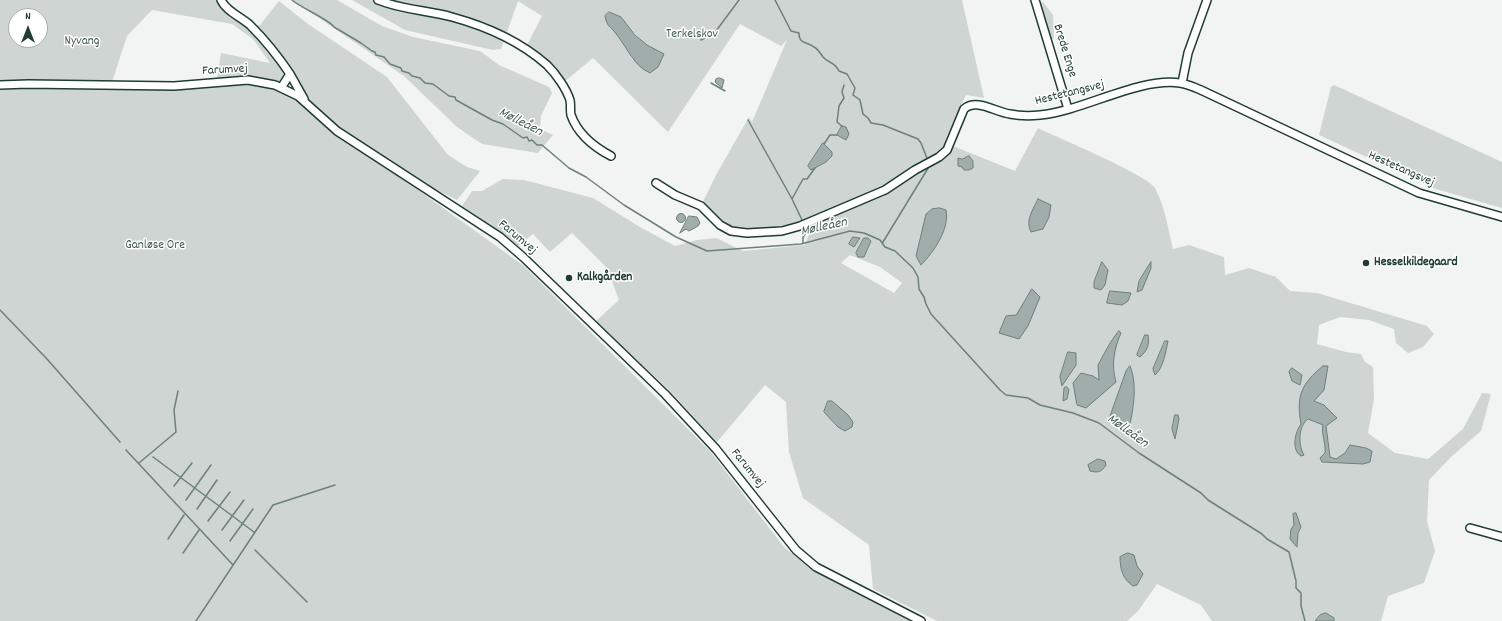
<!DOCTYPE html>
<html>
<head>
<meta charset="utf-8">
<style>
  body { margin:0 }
  #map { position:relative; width:1502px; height:621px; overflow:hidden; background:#f2f3f3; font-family:Dekko,sans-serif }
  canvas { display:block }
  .north { position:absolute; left:8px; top:8px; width:40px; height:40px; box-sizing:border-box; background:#fff; border:1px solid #a5b1ae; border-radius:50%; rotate:0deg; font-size:11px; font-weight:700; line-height:16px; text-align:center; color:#1f3d34 }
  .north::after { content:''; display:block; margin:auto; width:14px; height:18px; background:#1f3d34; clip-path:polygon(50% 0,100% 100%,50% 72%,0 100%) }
</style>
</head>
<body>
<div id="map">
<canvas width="1502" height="621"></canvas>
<div class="north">N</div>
</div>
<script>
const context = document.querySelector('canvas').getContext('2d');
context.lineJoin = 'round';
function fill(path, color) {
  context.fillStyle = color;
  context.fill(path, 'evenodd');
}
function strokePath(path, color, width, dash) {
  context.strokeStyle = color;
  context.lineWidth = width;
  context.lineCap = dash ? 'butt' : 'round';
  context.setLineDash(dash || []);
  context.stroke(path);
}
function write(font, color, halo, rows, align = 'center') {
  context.font = font + ' Dekko,sans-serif';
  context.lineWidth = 3;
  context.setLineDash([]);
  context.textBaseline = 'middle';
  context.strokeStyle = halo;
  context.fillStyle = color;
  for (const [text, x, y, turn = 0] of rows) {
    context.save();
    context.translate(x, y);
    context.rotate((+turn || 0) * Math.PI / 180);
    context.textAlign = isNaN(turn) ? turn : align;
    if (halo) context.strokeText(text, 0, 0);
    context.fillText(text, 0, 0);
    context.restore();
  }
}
fill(new Path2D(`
  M0,0H224L256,25H260L279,1L308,24L387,77L448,155L467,167L480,171L457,200C407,175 352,145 313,105C302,94 294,78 286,64L279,90L298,101L330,130L393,172L524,266L710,451L784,547L809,568L912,621H0ZM152,10L232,24L253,39L270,63L221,53L217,79L184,83L112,82L127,36ZM16,16H40V40H16Z
  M293,0H337L382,26L413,37L480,51L499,65L549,87L552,93L541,116L540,129L553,135L538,153L482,144L457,127L404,76Z
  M352,0H962L984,98L966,95L945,140L953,146L1015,171L1038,128C1058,138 1146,174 1155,188C1165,207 1168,228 1173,249L1189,245L1224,257L1225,275L1249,268L1276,277L1290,291L1317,293L1427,326L1434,334L1423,347L1408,353L1396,343L1394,329L1369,320L1340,317L1319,325L1317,344L1346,352L1361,354L1365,362L1373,367L1374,399L1368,433L1395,453L1428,459L1463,429L1482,393L1491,394L1481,431L1452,456L1429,480L1427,521L1435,551L1424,583L1388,596L1381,621H1212L1201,605L1157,584L1138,611L1127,621H937L873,589L869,545L803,498L789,452L786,402L765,385L717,442L670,391L596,321L619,300L607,268L572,233L550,252L533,234L518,246L504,234L462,206L472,191H482L503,179L524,180L593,198L640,227L675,246L697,240L716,238L743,251L805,245L812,225L843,211C814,220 753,242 724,225C716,221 709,210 702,204L715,177L749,117L752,122L787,40L781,46L740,24L668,132L593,58L564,82L526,47L542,16L518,1L501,49L493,50L405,30ZM621,17C633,32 644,47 663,54L633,60L616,34ZM850,255L880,267L902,283L894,293L841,263Z
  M1043,2L1053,15L1054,38L1051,40L1040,3Z
  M1334,85L1502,162V208L1436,189L1319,135L1331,87Z`), '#ced5d3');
const water = new Path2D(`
  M609,12L621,17L635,35L647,45L664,54L658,67L650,73C634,66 627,48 617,35C611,26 607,28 605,16Z
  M720,78L724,80L722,88L715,82L716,79Z
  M842,126L846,127L849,134L846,140L837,135Z
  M823,143L832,152V156L826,162L811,170L808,166Z
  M969,156L973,161V168L969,170H964L962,167L958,166V158L962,159Z
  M1038,199L1051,205L1049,217L1043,229L1031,232C1025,220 1033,210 1038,199Z
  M940,208L946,210C950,228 934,252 921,265L916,256L926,214L932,209Z
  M676.5 218a4.5 4.5 0 1 1 9 0a4.5 4.5 0 1 1-9 0Z
  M689,216L697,217L700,223L698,226L689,231L686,229L680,233Z
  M853,237L860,238L854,247L849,244Z
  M864,238H868L871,241L864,257H858L856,253Z
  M1102,262L1108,270L1105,285L1101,290L1094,288V282Z
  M1151,262V268L1142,290L1137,292L1139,281Z
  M1032,289L1040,297L1028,326L1019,339L999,333L1006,316L1016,315Z
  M1110,291L1131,293L1128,301L1122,305L1107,303Z
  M1119,331L1121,333C1114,349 1111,365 1116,382L1086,408L1077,405L1073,383L1081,373L1093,376L1099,380L1098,365L1110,343Z
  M1145,335H1148C1150,345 1147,351 1140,357L1137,355Z
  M1165,341H1168C1166,351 1163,369 1155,375L1153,369Z
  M1068,352L1076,353V365L1062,386L1060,377Z
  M1130,366C1138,385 1133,410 1129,429L1109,419L1126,371Z
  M1323,366H1328L1324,390L1314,401L1324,405L1337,418L1326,426L1330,457L1336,459L1345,453L1350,445L1366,448L1372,451L1370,462L1363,464L1322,462L1320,458L1325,453C1326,443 1321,434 1323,425L1308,419C1298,426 1298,445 1304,455L1301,456C1291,450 1295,432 1301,424C1296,396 1301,384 1323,366Z
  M1292,368L1302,375L1300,385L1292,381L1289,372Z
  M1067,387L1069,390L1067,399L1063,401L1064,388Z
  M828,401H832L848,415L853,422L852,427L845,431L838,427L824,412Z
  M1175,415H1178L1179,419L1175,439L1172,429Z
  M1098,459L1105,461L1106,465C1102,472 1098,473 1090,471L1088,465Z
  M1296,513L1301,527L1298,533L1297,547L1290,539L1291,529L1294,525L1293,514Z
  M1128,553L1134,555L1137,566L1143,574L1137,585L1133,586C1123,579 1120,570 1120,557Z
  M1326,613L1334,618V621H1315L1320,615Z`);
fill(water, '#a1adaa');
strokePath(water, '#6d807b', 1);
strokePath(new Path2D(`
  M292,0C301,8 330,20 334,27L361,43L372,51L375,52L376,55L384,57L390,64L401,68L402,71L409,73L412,76L420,78L425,83L433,84L449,96L455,97L456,100L492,120L503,124L523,138L527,137L529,141L532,140L537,145H542L569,168L586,177L624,205L676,237L707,251L801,244L850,231L864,233L880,240L885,247L895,251L913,268L918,277L919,289L924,297L926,304L931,314L1000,390L1006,395L1028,398L1040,405L1073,413L1099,423L1139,453L1201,493L1208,500L1262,534L1267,539L1289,552L1296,581V588L1301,593V606L1305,621
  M775,0L791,31L799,33C799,45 807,41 814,47C818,49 820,53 823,57C829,64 834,61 839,71L847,74L855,88L853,95L860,100L863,114L868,118L871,123L883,125L918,139L921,143L928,161
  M701,40L716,31L739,0
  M711,83L725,91
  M748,120L792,199L803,222
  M842,126L837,122L839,106L844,98L842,92L844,85
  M824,144L830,135H837
  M792,199L803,179H807L815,168
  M883,242L930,165
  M803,243V237L806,233V228
  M0,310L47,359L120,442
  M126,450L233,565
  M153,457L254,532
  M139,463L176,432L174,410L178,391
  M174,486L192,463
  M186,500L211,465
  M197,509L217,480
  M208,521L230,492
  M222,530L244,500
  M168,539L184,515
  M230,541L253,509
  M255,550L307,602
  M183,553L199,530
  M196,621L273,505L335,485`), '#6d807b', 1.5);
const minor = new Path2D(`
  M221,0C226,11 241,17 250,25C265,40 278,56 290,74L281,88
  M378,0C402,10 427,10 452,17C485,26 521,42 547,65C556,74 566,88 570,100C571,105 570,111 571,115C578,135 594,147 611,156
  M1035,0L1068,109
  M290,74L304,99
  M1182,83L1188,53L1207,0
  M0,85L28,84L174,86L248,80L275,85L298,96L337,131L500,237L523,257L665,394L716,449L796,550L816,567L921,621
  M656,183L675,195L701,206L720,225L731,231L747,233L782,231L800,226L885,190L915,170L939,157L947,150L964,109C977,98 995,112 1010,114C1020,116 1030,116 1040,115C1083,111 1139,77 1180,83C1188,84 1196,88 1203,91L1419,193L1502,217
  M1470,528L1502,537`);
strokePath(minor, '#1f3d34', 10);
strokePath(minor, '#fff', 7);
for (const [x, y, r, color] of [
  [1366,263,4,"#1f3d34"],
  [569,278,4,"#1f3d34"]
]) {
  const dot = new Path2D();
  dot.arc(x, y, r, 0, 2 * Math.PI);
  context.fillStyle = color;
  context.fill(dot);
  strokePath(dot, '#fff', 1.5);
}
write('13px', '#425b54', '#fff', [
  ["Terkelskov",692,35],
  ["Nyvang",82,42],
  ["Ganløse Ore",155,246]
]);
write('13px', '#1f3d34', '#fff', [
  ["Brede Enge",1064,51,73],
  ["Farumvej",225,71,-3],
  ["Hestetangsvej",1070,94,-14],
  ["Hestetangsvej",1401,170,24],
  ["Farumvej",517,238,40],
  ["Farumvej",747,469,51]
]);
write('bold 13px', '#1f3d34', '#fff', [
  ["Hesselkildegaard",1374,263],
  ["Kalkgården",577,278]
], 'left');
write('italic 14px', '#465f57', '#fff', [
  ["Mølleåen",520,123,27],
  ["Mølleåen",824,228,-12],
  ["Mølleåen",1127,432,36]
]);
</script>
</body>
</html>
